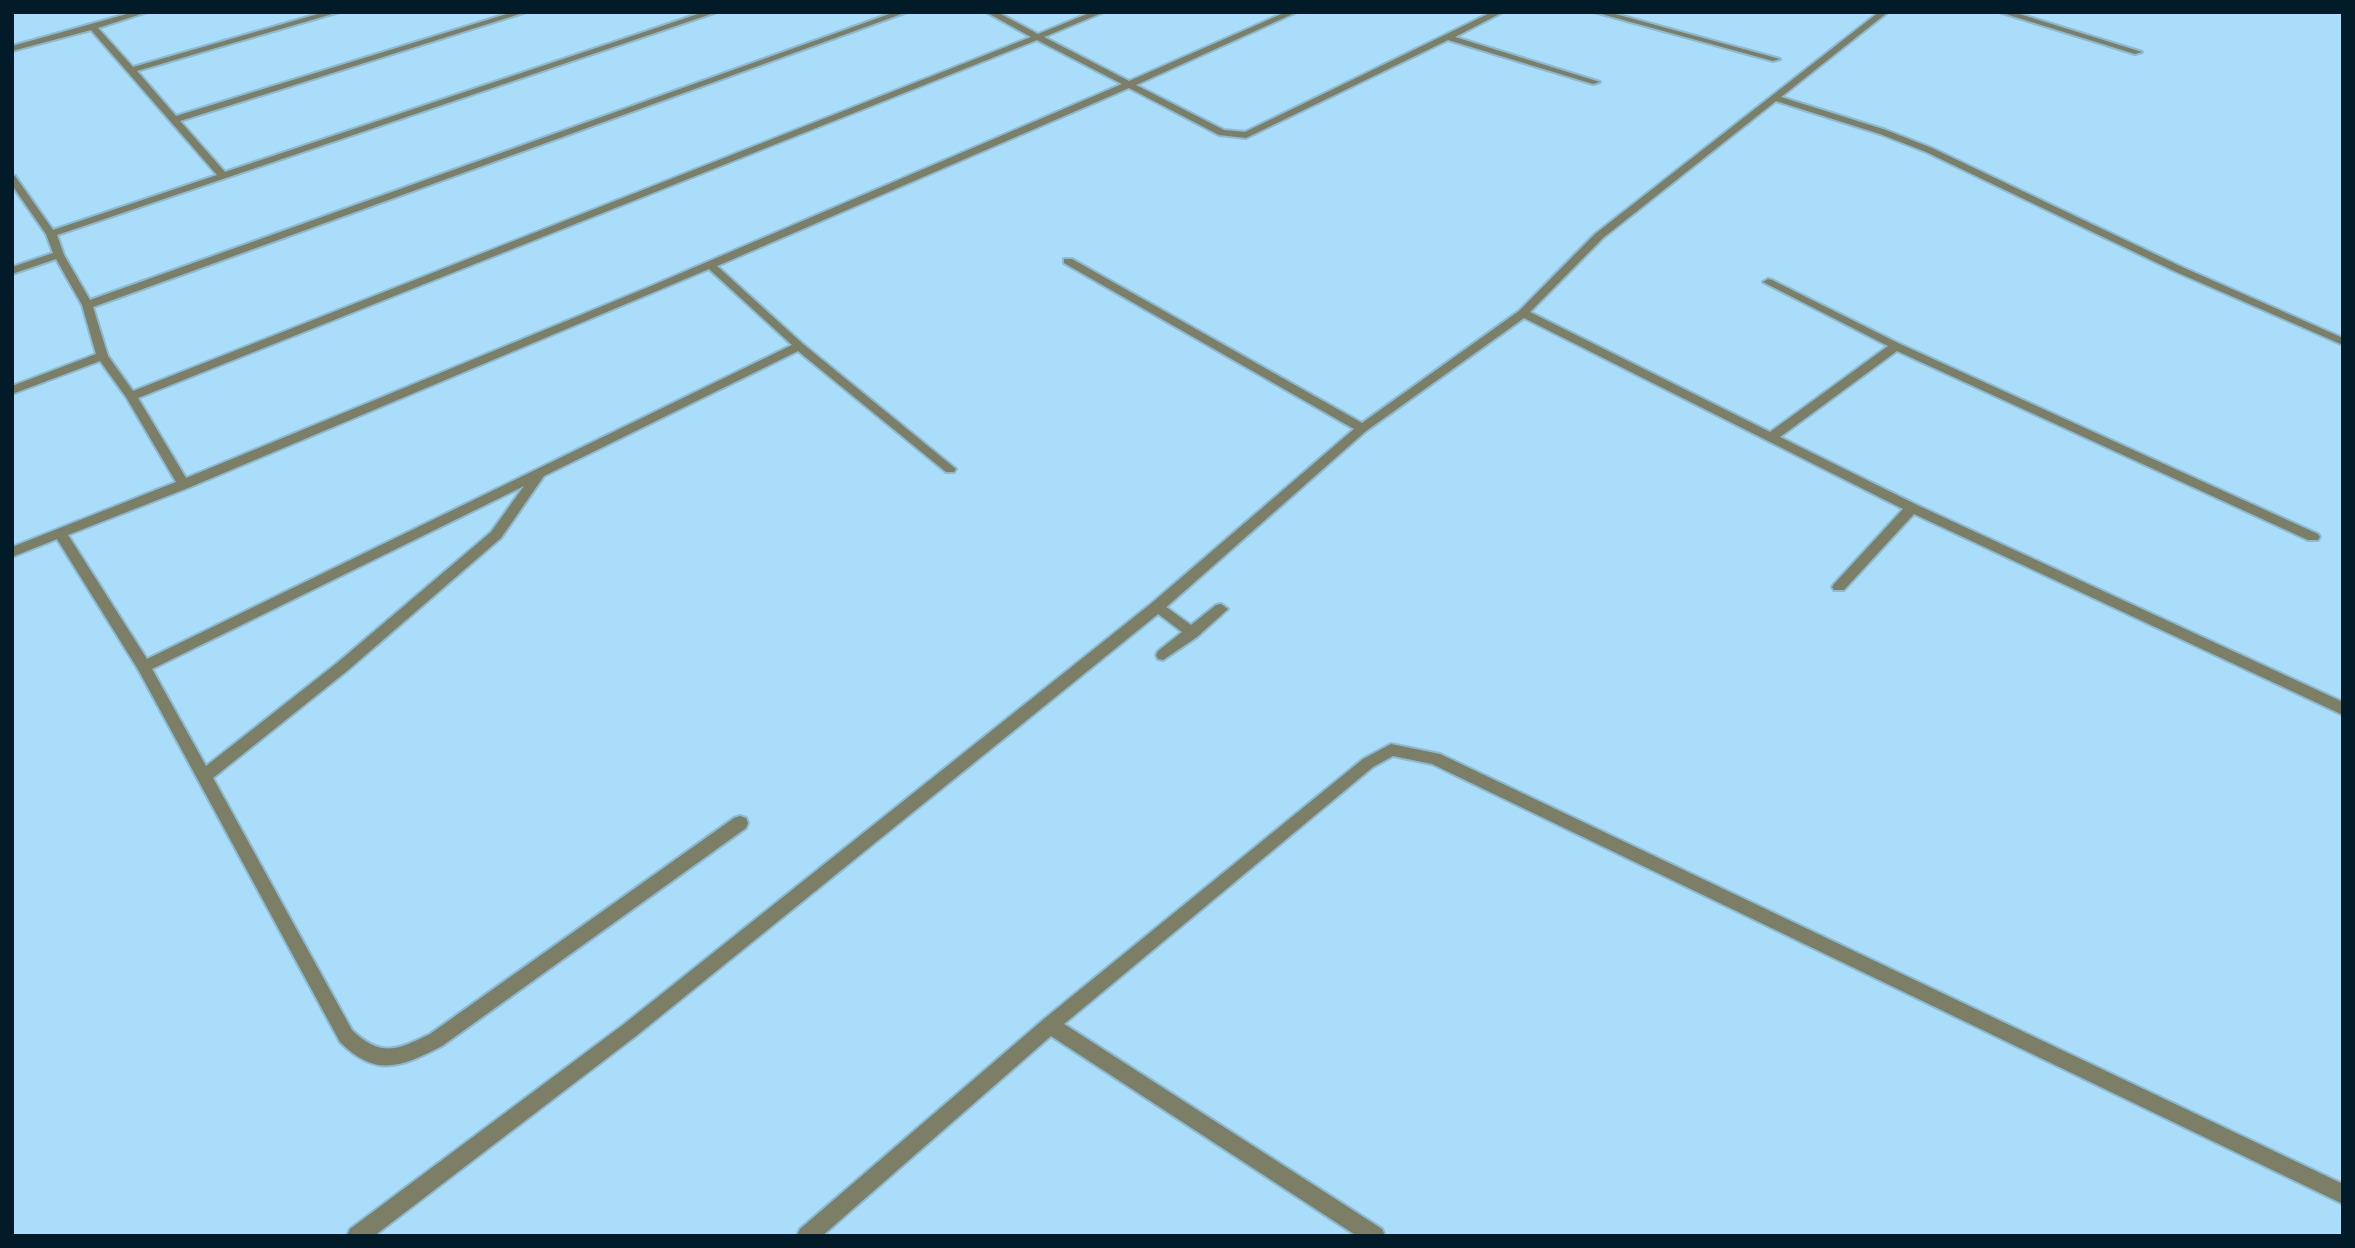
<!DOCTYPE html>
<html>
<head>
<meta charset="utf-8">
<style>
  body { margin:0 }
  #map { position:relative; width:2355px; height:1248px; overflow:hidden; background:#a9ddf9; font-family:"Nunito Sans",sans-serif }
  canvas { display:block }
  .frame { position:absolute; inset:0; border:14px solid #011b28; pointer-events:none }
</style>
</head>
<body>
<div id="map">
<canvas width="2355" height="1248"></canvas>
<div class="frame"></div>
</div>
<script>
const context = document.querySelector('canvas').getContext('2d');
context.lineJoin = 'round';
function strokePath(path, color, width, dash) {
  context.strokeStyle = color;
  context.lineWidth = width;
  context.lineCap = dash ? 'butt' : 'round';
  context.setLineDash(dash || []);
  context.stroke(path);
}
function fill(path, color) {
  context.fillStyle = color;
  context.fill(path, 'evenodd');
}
const lane = new Path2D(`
  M1158,601L1191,625L1216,605L1221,604L1228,609L1197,637L1163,660L1158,659L1156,655L1158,651L1182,632L1153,610L1151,606L1153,602Z`);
const street = new Path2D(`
  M134,12H147L98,28L133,67L325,12H339L137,71L176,116L513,12H526L180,121L225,172L704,12H717L57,235L64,255L90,300L895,12H907L93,307L108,356L133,391L1031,37L986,12H997L1038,34L1092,12H1104L1044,37L1129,81L1286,12H1297L1136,85L1224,130L1245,132L1492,12H1503L1455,37L1600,82L1593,84L1448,40L1246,138L1219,135L1129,88L717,266L803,344L956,469L954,472H946L798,351L544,476L501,538L347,671L213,778L352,1030C381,1058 397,1050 430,1034L734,818L740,816L746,818L748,823L746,828L442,1046C401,1067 376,1078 340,1042L139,671L57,539L12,557V547L176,482L126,397L100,361L12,394V386L96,354L82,305L56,259L12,274V267L53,253L46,234L12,185V175L15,176L53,230L217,175L91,30L12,51V46ZM1037,40L1122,84L651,286L186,478L138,398ZM709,269L792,345L147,659L68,535L188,488ZM524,486L491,532L337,663L206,766L152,669Z
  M1594,12H1608L1780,59L1773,61Z
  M1879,12H1888L1781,97L1886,130L1932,148L2182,267L2343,338V345L2174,271L1926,152L1880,134L1776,101L1603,238L1530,312L1770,432L1888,346L1763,282L1768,279L1772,280L1900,344L2318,534L2320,537L2318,540H2308L1897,351L1780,437L1917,505L2343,702V715L1914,514L1844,590H1834L1832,587L1834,584L1903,509L1524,318L1366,431L1163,610L636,1036L374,1236H347L350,1229L624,1024L1153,602L1354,429L1064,263V259H1072L1362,423L1519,311L1595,234Z
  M1999,12H2013L2142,52L2135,54Z
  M1391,744L1440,754L2343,1184V1204L1432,764L1393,756L1373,767L1064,1024L1382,1229L1385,1236H1357L1051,1036L822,1236H797L800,1229L1044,1019L1363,759Z`);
strokePath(lane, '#8bbad3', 4);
strokePath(street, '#8bbad3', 4);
fill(lane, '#7c7e65');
fill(street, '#7c7e65');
</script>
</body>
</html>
